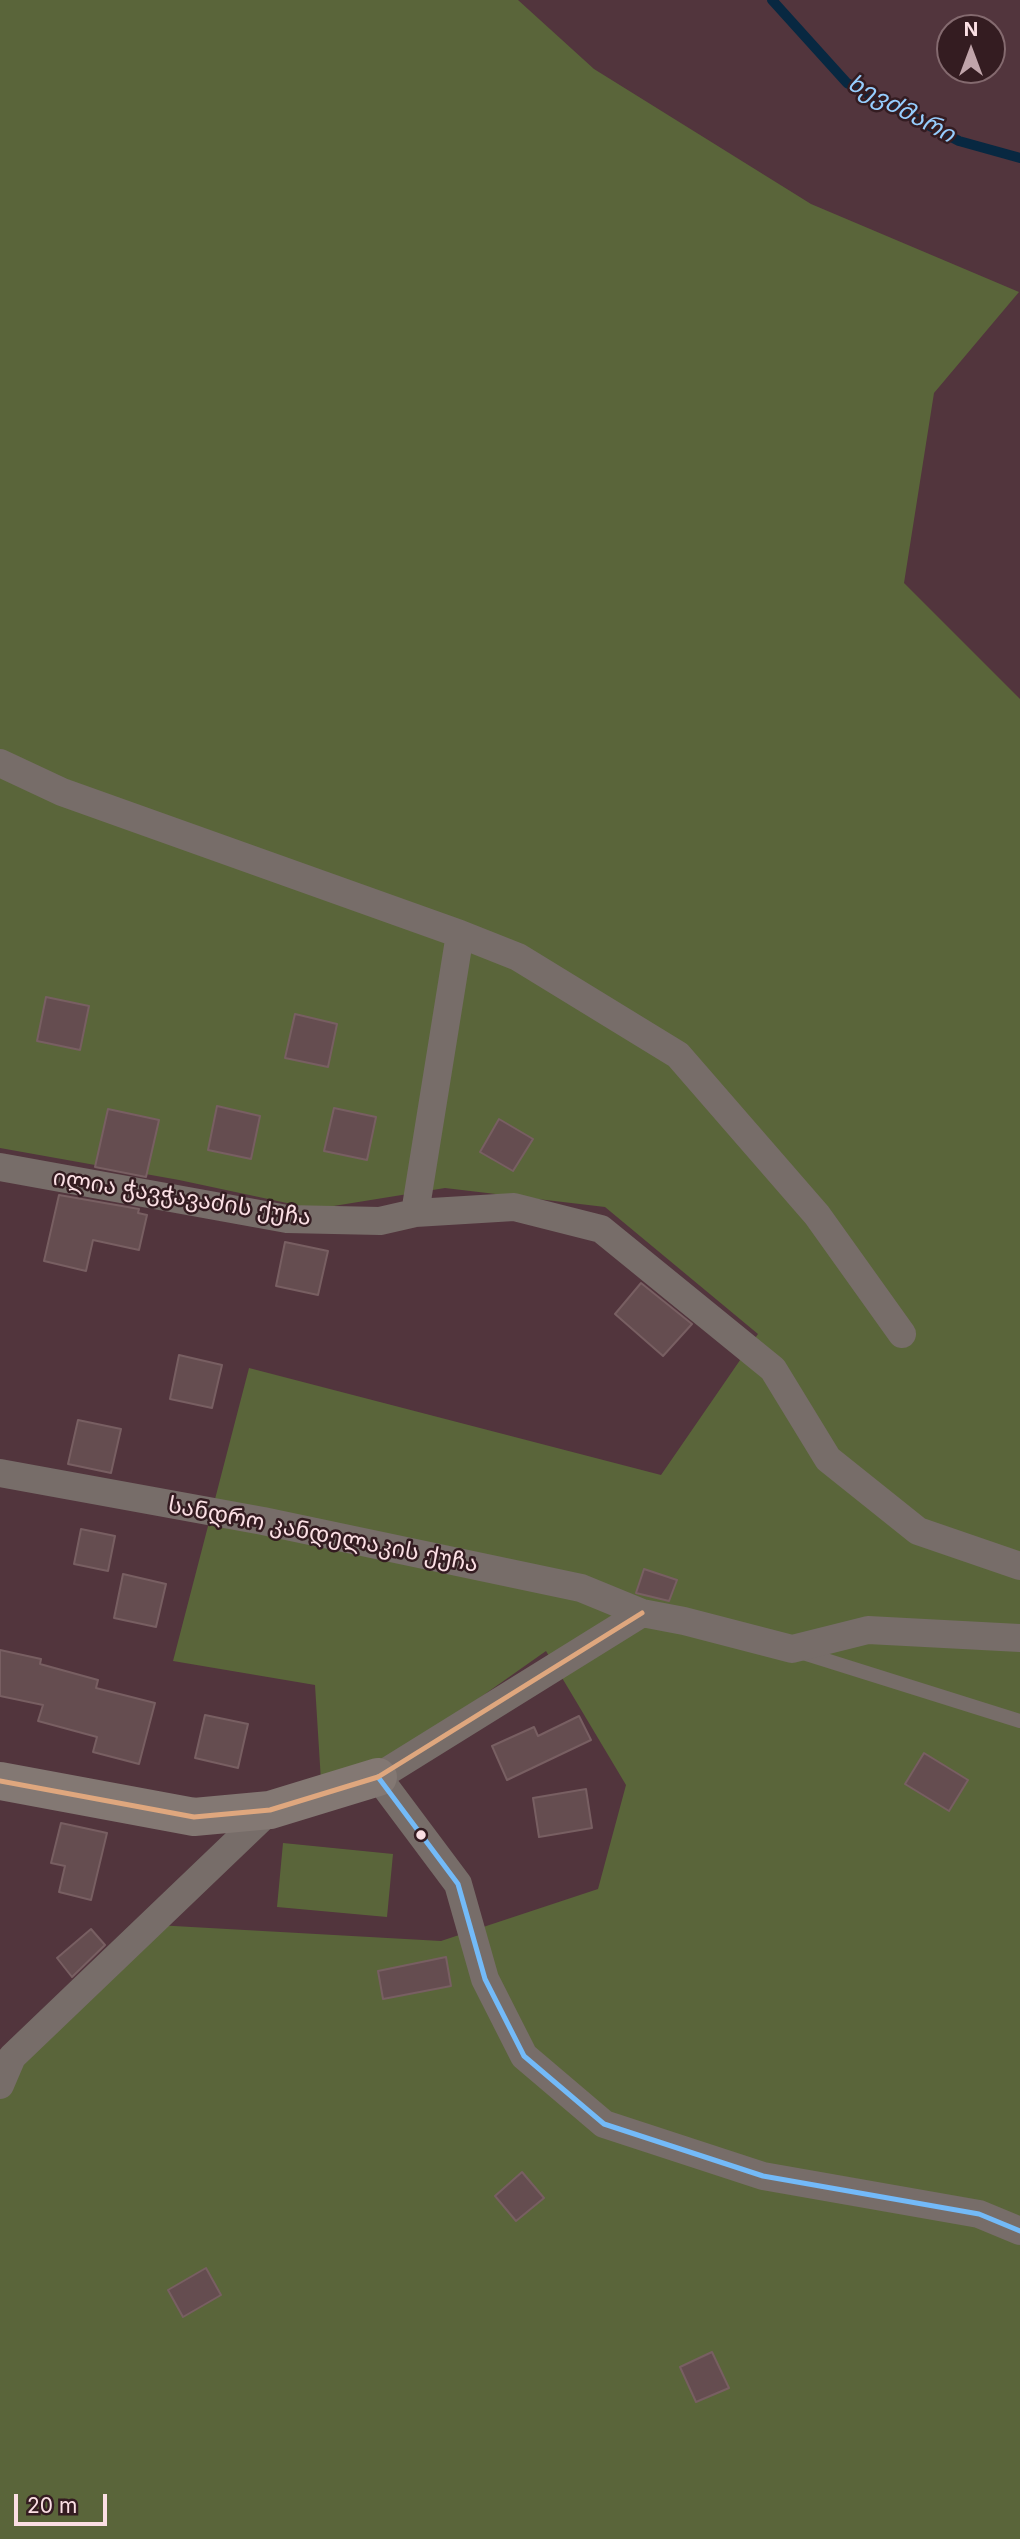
<!DOCTYPE html>
<html>
<head>
<meta charset="utf-8">
<style>
  body { margin:0 }
  #map { position:relative; width:1020px; height:2539px; overflow:hidden; background:#52353d; font-family:Inter,sans-serif }
  canvas { display:block }
  .north { position:absolute; left:936px; top:14px; width:70px; height:70px; box-sizing:border-box; background:#341c21; border:2px solid #846a6f; border-radius:50%; rotate:0deg; font-size:19px; font-weight:700; line-height:28px; text-align:center; color:#fbdfe4 }
  .north::after { content:''; display:block; margin:auto; width:24px; height:32px; background:#c0a4aa; clip-path:polygon(50% 0,100% 100%,50% 72%,0 100%) }
  .scale { position:absolute; left:14px; top:2494px; width:93px; height:32px; box-sizing:border-box; border:4px solid #fbdfe4; border-top:0; padding-left:9px; font-size:21px; line-height:24px; white-space:nowrap; color:#fbdfe4; -webkit-text-stroke:5px #341c21; paint-order:stroke }
</style>
</head>
<body>
<div id="map">
<canvas width="1020" height="2539"></canvas>
<div class="north">N</div>
<div class="scale">20 m</div>
</div>
<script>
const context = document.querySelector('canvas').getContext('2d');
context.lineJoin = 'round';
function fill(path, color) {
  context.fillStyle = color;
  context.fill(path, 'evenodd');
}
function strokePath(path, color, width, dash) {
  context.strokeStyle = color;
  context.lineWidth = width;
  context.lineCap = dash ? 'butt' : 'round';
  context.setLineDash(dash || []);
  context.stroke(path);
}
function write(font, color, halo, rows, align = 'center') {
  context.font = font + ' Inter,"Noto Sans Georgian",sans-serif';
  context.lineWidth = 5;
  context.setLineDash([]);
  context.textBaseline = 'middle';
  context.strokeStyle = halo;
  context.fillStyle = color;
  for (const [text, x, y, turn = 0] of rows) {
    context.save();
    context.translate(x, y);
    context.rotate((+turn || 0) * Math.PI / 180);
    context.textAlign = isNaN(turn) ? turn : align;
    if (halo) context.strokeText(text, 0, 0);
    context.fillText(text, 0, 0);
    context.restore();
  }
}
fill(new Path2D(`
  M0,0H518L594,69L811,204L1019,292L934,393L904,583L1020,699V2539H0V2097L39,2043L156,1925L441,1941L598,1889L626,1785L546,1651L380,1768L321,1781L315,1685L173,1661L249,1368L661,1475L758,1334L605,1207L445,1188L315,1209L179,1180L0,1148Z
  M283,1843L393,1854L387,1917L277,1907Z`), '#5a653a');
strokePath(new Path2D(`
  M772,0L847,83L959,141L1020,158`), '#082841', 10);
const building = new Path2D(`
  M46,997L89,1006L80,1050L37,1041Z
  M295,1014L337,1024L328,1067L285,1058Z
  M217,1106L260,1116L251,1159L208,1150Z
  M334,1108L376,1117L367,1160L324,1151Z
  M108,1109L159,1120L146,1177L95,1167Z
  M499,1119L533,1139L513,1171L480,1152Z
  M59,1195L139,1209L138,1213L147,1215L139,1250L93,1240L86,1271L44,1261Z
  M285,1242L328,1251L318,1295L276,1286Z
  M641,1283L692,1324L663,1356L615,1314Z
  M179,1355L222,1365L212,1408L170,1399Z
  M78,1420L121,1429L111,1473L68,1464Z
  M81,1529L115,1536L108,1571L74,1564Z
  M644,1569L677,1580L669,1601L636,1593Z
  M123,1574L166,1584L156,1627L114,1618Z
  M0,1650L41,1659L40,1664L98,1680L96,1688L155,1703L139,1764L93,1752L97,1737L38,1721L43,1705L0,1696Z
  M205,1715L248,1724L238,1768L195,1758Z
  M579,1716L591,1740L507,1780L492,1746L534,1727L538,1736Z
  M924,1753L968,1780L949,1811L905,1784Z
  M586,1789L592,1828L539,1837L533,1798Z
  M61,1823L107,1833L91,1900L59,1892L65,1866L51,1863Z
  M91,1929L105,1945L72,1977L57,1958Z
  M446,1957L451,1986L383,1999L378,1971Z
  M522,2172L544,2198L516,2221L495,2196Z
  M206,2268L221,2295L183,2317L168,2290Z
  M712,2352L729,2388L696,2402L680,2367Z`);
fill(building, '#654d50');
strokePath(building, '#785f62', 2);
strokePath(new Path2D(`
  M800,1652L1020,1721`), '#776d69', 14);
strokePath(new Path2D(`
  M0,763L62,792L460,934L518,957L678,1055L817,1215L902,1334
  M0,1167L287,1219L380,1221L415,1213L514,1207L601,1229L773,1369L828,1459L918,1531L1020,1566
  M415,1213L460,934
  M0,1473L263,1521L581,1588L642,1613L684,1621L792,1649L868,1630L1020,1638
  M642,1613L378,1777L458,1884L485,1979L524,2056L604,2124L763,2176L979,2214L1020,2231
  M0,2085L12,2057L270,1810`), '#776d69', 28);
strokePath(new Path2D(`
  M0,1781L194,1817L270,1810L378,1777`), '#837873', 38);
strokePath(new Path2D(`
  M378,1777L458,1884L485,1979L524,2056L604,2124L763,2176L979,2214L1020,2231`), '#73baf8', 5);
strokePath(new Path2D(`
  M0,1781L194,1817L270,1810L378,1777L642,1613`), '#dfa77e', 5);
for (const [x, y, r, color] of [
  [421,1835,6,"#fbdfe4"]
]) {
  const dot = new Path2D();
  dot.arc(x, y, r, 0, 2 * Math.PI);
  context.fillStyle = color;
  context.fill(dot);
  strokePath(dot, '#341c21', 2.5);
}
write('23px', '#fbdfe4', '#341c21', [
  ["ილია ჭავჭავაძის ქუჩა",182,1198,9],
  ["სანდრო კანდელაკის ქუჩა",323,1535,11]
]);
write('italic 24px', '#96cdfd', '#341c21', [
  ["ხევძმარი",901,109,28]
]);
</script>
</body>
</html>
